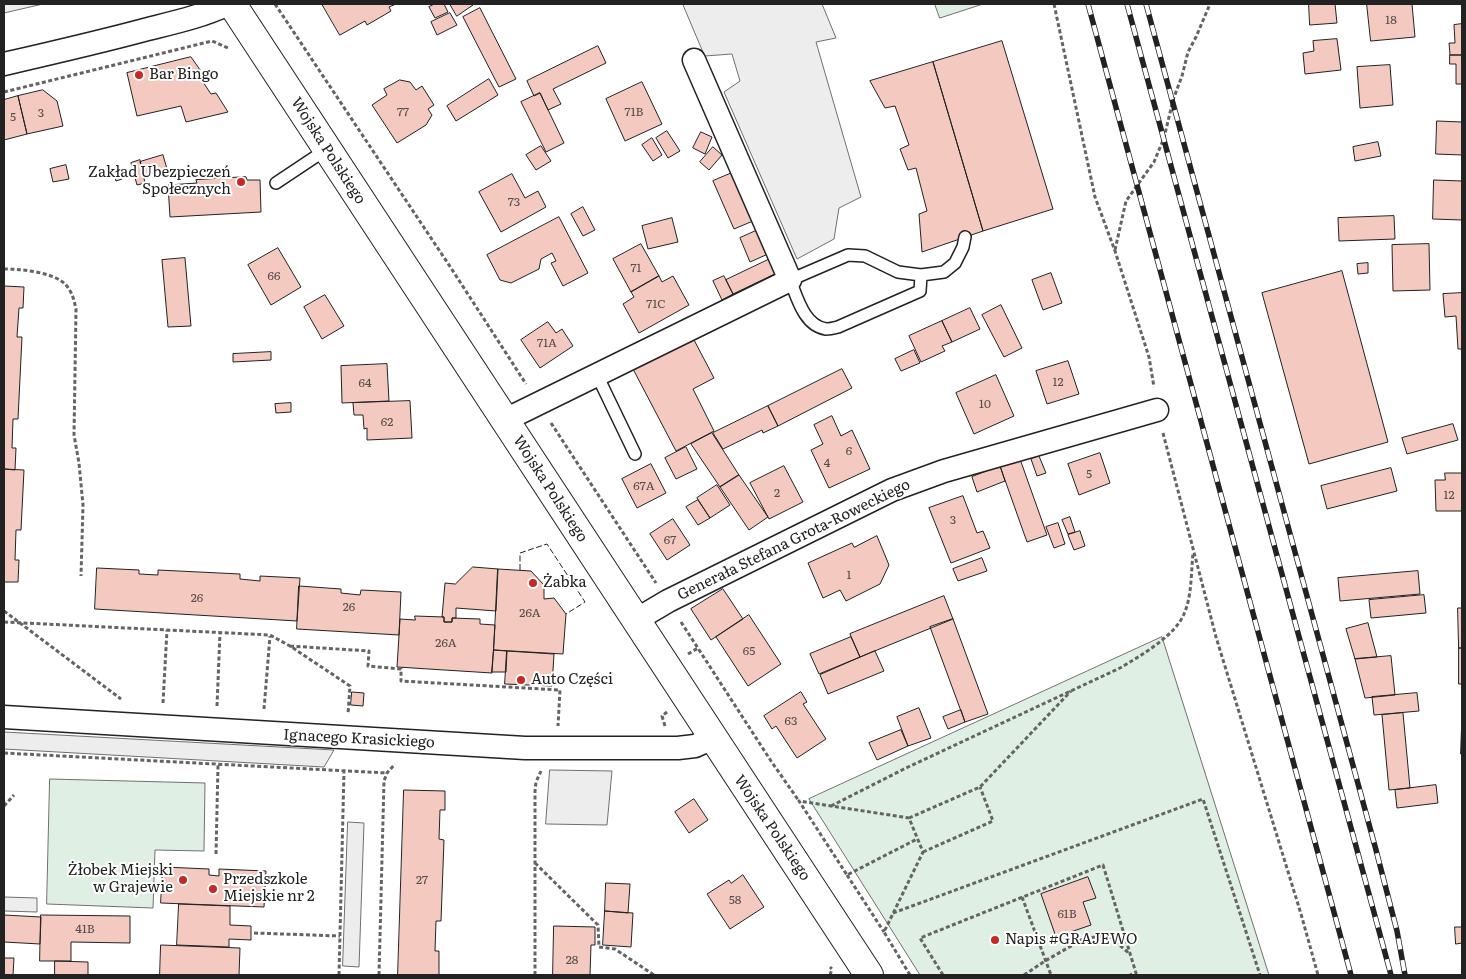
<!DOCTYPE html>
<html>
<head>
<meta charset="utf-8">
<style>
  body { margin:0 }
  #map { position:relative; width:1466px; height:979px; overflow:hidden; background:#fff; font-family:Literata,serif }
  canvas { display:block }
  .frame { position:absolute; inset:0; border:5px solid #222; pointer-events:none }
</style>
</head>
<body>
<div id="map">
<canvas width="1466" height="979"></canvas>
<div class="frame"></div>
</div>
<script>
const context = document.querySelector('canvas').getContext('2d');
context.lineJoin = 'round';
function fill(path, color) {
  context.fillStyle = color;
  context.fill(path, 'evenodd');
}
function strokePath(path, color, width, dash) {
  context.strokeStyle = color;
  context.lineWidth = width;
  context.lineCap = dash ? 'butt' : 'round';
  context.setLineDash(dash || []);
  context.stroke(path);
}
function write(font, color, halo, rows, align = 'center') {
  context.font = font + ' Literata,serif';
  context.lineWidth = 4;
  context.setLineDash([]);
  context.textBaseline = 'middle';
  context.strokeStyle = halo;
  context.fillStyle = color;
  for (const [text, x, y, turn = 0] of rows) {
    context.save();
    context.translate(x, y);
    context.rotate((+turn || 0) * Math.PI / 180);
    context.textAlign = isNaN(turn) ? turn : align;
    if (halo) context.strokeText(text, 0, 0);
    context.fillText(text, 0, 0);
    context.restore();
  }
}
const green = new Path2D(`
  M935,4H983L940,18Z
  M1162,637L1269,975H920L809,799Z
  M50,779L205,783L204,851L155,850L153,908L47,904Z`);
fill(green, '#e0efe3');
strokePath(green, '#6f6f6f', 1);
const parking = new Path2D(`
  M4,4H43L4,13Z
  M683,4H822L836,38L816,42L861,197L839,208L834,239L797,259L724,92L740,81L732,54L705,56Z
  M4,732L334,750L324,767L4,749Z
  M550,770L612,771L607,825L546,824Z
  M348,822L364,823L359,967L343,966Z
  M4,897L37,898V912L4,911Z`);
fill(parking, '#ededed');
strokePath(parking, '#6f6f6f', 1);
const building = new Path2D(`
  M322,4H396L389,7L391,11L367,25L365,21L340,35Z
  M435,4H444L448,12L435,18L429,7Z
  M450,4H473V5L457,16Z
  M1309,4H1335L1337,23L1310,25Z
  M1367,4H1412L1415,37L1371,41Z
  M480,8L516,79L499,87L463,17Z
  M450,13L457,25L437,35L431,22Z
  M1462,24V55H1450L1449,43H1455L1454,25Z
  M1337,39L1341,70L1305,74L1303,53L1314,51L1313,41Z
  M1002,41L1053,209L983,231L933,62Z
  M598,46L606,63L553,89L561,104L548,110L540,93L534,96L527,81Z
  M1450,55H1462V84H1456V64H1450Z
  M191,57L203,74L201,79L211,94L216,93L228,112L186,122L181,106L137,116L127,73Z
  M933,62L983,231L922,252L919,214L927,211L916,168L908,170L900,149L909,145L895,106L885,108L870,81Z
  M1390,65L1393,105L1360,108L1357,67Z
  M489,79L498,95L456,121L447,106Z
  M400,80L410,82L416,90L422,86L434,105L428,109L432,115L426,125L397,143L372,105L387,95L384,89Z
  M642,82L662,124L625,141L606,99Z
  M43,90L57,101L63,126L27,134L18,96Z
  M540,93L564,143L546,152L521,102Z
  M18,96L27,134L4,140V100Z
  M1437,121L1462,122V155L1436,154Z
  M667,131L680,151L668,158L656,138Z
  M701,132L712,137L705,154L693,148Z
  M652,138L662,155L653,161L642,145Z
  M1378,142L1381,156L1355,161L1353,147Z
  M541,146L551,161L536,170L526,155Z
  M713,147L722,155L709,170L700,162Z
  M163,155L167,169L144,176L140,162Z
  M140,160L145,183L137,185L131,163Z
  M66,165L69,179L53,182L50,169Z
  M119,169L122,179L116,181L113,170Z
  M732,173L753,221L734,229L713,181Z
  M512,174L525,198L538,191L546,207L501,232L479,192Z
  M246,177L247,180H260L261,212L170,217L168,185L197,183L196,180Z
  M1434,180L1462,181V220L1433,219Z
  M583,207L595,230L583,236L571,214Z
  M1394,216L1395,239L1339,241L1338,218Z
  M559,217L588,273L563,286L551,263L556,261L552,253L541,259L539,269L511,283L500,280L487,255Z
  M672,218L678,242L648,249L642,226Z
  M758,230L768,254L750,262L740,238Z
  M641,244L659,276L631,292L613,259Z
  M1429,244L1430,290L1393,291L1392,245Z
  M278,248L301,287L271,305L248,265Z
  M185,258L191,326L168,327L162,260Z
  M770,259L777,273L733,294L726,280Z
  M1368,263V273L1358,274L1357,264Z
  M1342,271L1388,442L1309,464L1262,293Z
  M1051,273L1062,303L1043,310L1032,280Z
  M659,276L662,282L673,276L689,305L639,333L623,304L634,297L631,292Z
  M724,276L733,294L722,300L713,281Z
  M4,286L24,287L23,308H19L17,337H22L18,419H13L12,448H16L15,470L4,469Z
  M1462,293V349H1458L1456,316L1445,317L1443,294Z
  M325,295L344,326L322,339L304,307Z
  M1001,305L1022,348L1004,357L982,315Z
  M970,308L980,329L952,342L942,321Z
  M942,321L952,342L942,346L945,351L921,362L909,336Z
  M548,322L556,333L562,329L573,346L540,368L521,340Z
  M693,338L714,378L693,389L714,431L676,451L633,369Z
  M914,350L920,363L901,371L895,359Z
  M271,352V360L233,362V354Z
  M1068,361L1079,394L1047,404L1036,371Z
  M387,364L389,401L342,403L341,366Z
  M842,369L852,388L778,426L768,406Z
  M996,375L1014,416L974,434L956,393Z
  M410,401L412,438L367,440V428L364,429L363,415H354L353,403Z
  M291,403V412L276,413L275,404Z
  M768,406L778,426L763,433L762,430L723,449L713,433Z
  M832,416L841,436L852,430L870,469L829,488L811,450L823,444L814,425Z
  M1453,424L1458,440L1407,454L1402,438Z
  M712,433L739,475L720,487L691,444Z
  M686,447L697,469L676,479L665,458Z
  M1100,453L1110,483L1079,495L1068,464Z
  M1039,456L1046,473L1037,476L1031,459Z
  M1020,459L1047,535L1027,542L1000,466Z
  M651,464L666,493L637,508L622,479Z
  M784,466L803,502L769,519L750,483Z
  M1000,466L1005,481L977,492L972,477Z
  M1391,468L1397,491L1327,509L1321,486Z
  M4,469L24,470L21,530H16L15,560H19L18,582H4Z
  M1445,473H1462V511H1436L1435,480H1445Z
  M739,475L768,517L749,530L720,487Z
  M717,485L730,505L710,518L697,498Z
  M963,496L977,533L983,531L990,548L951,563L929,508Z
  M698,500L710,518L698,525L686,507Z
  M1070,517L1075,532L1068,534L1062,520Z
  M673,519L690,545L667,560L650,534Z
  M1058,523L1065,544L1054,548L1046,527Z
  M1080,531L1085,546L1074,550L1068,535Z
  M877,536L889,565L880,584L846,601L840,590L823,598L808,563L852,543L854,547Z
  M982,558L987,571L958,581L953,569Z
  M473,567L498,569L496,611L456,608V618H452V622H444V617H442L445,583L455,584Z
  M97,568L139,570V574L158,575V570L240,574V579L260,581V576L300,578L297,621L95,609Z
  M498,569L531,571L544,585V599L554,598L566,614L563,654L494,650Z
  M1418,571L1420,594L1340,601L1338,578Z
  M299,586L341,589V593L360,595L361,590L401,592L399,635L297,629Z
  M723,589L743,619L711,640L691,609Z
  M1424,595L1426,613L1371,618L1369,600Z
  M944,596L953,619L860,657L850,634Z
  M1458,608H1462V648H1459Z
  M749,615L781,664L748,686L716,637Z
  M415,616L444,617V622H452V618L480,619V624L495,625L492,673L397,667L400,619L415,620Z
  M953,619L988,714L965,722L930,627Z
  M1368,623L1377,657L1355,659L1346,629Z
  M851,637L860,657L819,674L810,654Z
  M1459,648H1462V684H1459Z
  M494,650L507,651L506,672H492Z
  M507,651L554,654L552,686L505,684Z
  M875,651L884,671L828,694L820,675Z
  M1391,656L1395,695L1365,698L1355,659Z
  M352,692L364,693L363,706L351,705Z
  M801,692L807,702L803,704L826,739L797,758L776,726L772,729L764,716Z
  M1417,693L1419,711L1374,715L1372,697Z
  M919,708L931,738L908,746L897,717Z
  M961,710L965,722L948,729L943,717Z
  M1403,713L1410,788L1389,790L1382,715Z
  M1462,716V754H1461Z
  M901,730L908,746L877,760L869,743Z
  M1436,785L1438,803L1397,808L1395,790Z
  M404,790L445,791V810H440L439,839L444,840L441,921H436L435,951H439V975H398Z
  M694,799L708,820L689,833L675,812Z
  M163,867L209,869V875L219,876V869L266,871L264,907L161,903Z
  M743,875L764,907L730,929L707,894L729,880L731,883Z
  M1088,877L1096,898L1083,902L1091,925L1056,937L1041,894Z
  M606,883L630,884L628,913L605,911Z
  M179,904L230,906V925L251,926V940L229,939V947L177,945Z
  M605,911L633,913L631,947L603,945Z
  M4,915L41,917L40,944L4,942Z
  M41,915L130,916V943L71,942V961H40Z
  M554,926L595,927V945H591L590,975H553Z
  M1455,927H1462V943L1456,944Z
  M161,945L240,948L239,975H160Z
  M4,958H14L13,975H4Z
  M55,961L88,962V975H55Z`);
fill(building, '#f3c9c0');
strokePath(building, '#222', 1);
const lane = new Path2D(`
  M276,183L327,149
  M921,275L920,291L838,327C834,328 830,329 826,329C804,326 797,297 790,280L848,255L865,256L898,272L921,275L944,272L955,263L963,247L965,237
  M597,375L635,454`);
const street = new Path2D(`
  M4,64C52,53 100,42 148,29C176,22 203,16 228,4
  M505,420L790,280L694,60
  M636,620L668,601L892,490L944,471L1157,410
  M4,717L525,748H678L695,746L713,738`);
const primary = new Path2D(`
  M232,4L869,975`);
strokePath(lane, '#222', 14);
strokePath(street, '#222', 25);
strokePath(primary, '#222', 30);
strokePath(new Path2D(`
  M275,4L451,268L526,384
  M1054,4L1095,197L1115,251L1149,357L1154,387
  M4,92L212,41L228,48
  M1115,250L1126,201L1154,162L1164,138L1173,100L1182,76L1188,52L1196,37L1210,4
  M4,269C20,269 53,272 65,284C72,291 74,300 76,309L74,435L79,463L83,505L81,576
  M551,423L656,583
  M1163,433L1216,637L1301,914L1318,975
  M4,611L121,699
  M4,622L270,635L290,646L350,686L348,714
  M681,622L771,761L799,801
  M290,646L369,651L368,666L401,669V681L560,690L558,726
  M688,654L698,648
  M163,703L167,630
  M217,706L220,633
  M264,709L270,636
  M665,726L662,716L667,712
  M4,753L387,773
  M4,806L14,795
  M831,806L908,767L1120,668C1140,656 1175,636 1184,614C1192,596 1191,573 1193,553
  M909,818L980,787L1071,691
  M923,852L993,821L980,787
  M216,854L218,765
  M535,863L598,925L599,947L615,949L654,975
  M847,875L884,932
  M1022,897L1051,975
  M893,913L1203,799L1260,975
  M254,933L340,936
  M339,975L344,771
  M379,975L384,781L387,773L394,765
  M535,975V791L536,782L541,771
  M830,975L832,969L830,967
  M910,975L884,932L923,852L909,818L799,801L847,875L917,839
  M943,975L920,938L1103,865L1136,973L1130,975
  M1024,975L1045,961L1083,939L1108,935L1131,955`), '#646464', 3, [4, 2.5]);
strokePath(lane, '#fff', 11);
strokePath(street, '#fff', 22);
strokePath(primary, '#fff', 28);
const rail = new Path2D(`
  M1088,4L1351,975
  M1127,4L1391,975
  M1146,4L1376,850L1397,931L1405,975`);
strokePath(rail, '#222', 5.5);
strokePath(rail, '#fff', 4, [11]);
strokePath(new Path2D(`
  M520,570V553L547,544L585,602L566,614`), '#222', 1, [6, 2.5]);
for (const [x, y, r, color] of [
  [139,75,5,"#c62828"],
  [241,182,5,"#c62828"],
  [533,583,5,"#c62828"],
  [521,680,5,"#c62828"],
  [183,880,5,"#c62828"],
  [213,889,5,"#c62828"],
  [995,940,5,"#c62828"]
]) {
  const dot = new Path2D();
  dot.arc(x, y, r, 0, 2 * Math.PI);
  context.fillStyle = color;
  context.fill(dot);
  strokePath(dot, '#fff', 2);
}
write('12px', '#564c4a', null, [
  ["18",1391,20],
  ["77",403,112],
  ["71B",634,112],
  ["3",41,113],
  ["5",13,117],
  ["73",514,202],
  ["71",636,268],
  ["66",274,276],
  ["71C",656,304],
  ["71A",547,343],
  ["12",1058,382],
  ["64",365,383],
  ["10",985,404],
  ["62",387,422],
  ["6",849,451],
  ["4",827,463],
  ["5",1089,474],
  ["67A",644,486],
  ["2",777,493],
  ["12",1449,495],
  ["3",953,520],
  ["67",670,540],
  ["1",849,575],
  ["26",197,598],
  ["26",349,607],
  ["26A",530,613],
  ["26A",446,643],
  ["65",749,651],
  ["63",791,721],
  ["27",422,880],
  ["58",735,900],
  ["61B",1067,914],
  ["41B",85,929],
  ["28",572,960]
]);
write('15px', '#222', '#fff', [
  ["Bar Bingo",149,75],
  ["Zakład Ubezpieczeń",231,173,"right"],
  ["Społecznych",231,190,"right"],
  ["Żabka",543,583],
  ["Auto Części",531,680],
  ["Żłobek Miejski",173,871,"right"],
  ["w Grajewie",173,888,"right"],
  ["Przedszkole",223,880],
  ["Miejskie nr 2",223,897],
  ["Napis #GRAJEWO",1005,940]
], 'left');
write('15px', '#222', '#fff', [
  ["Wojska Polskiego",328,151,57],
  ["Wojska Polskiego",550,489,57],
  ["Generała Stefana Grota-Roweckiego",794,540,-26],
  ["Ignacego Krasickiego",359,739,3],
  ["Wojska Polskiego",772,828,56]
]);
</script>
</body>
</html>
